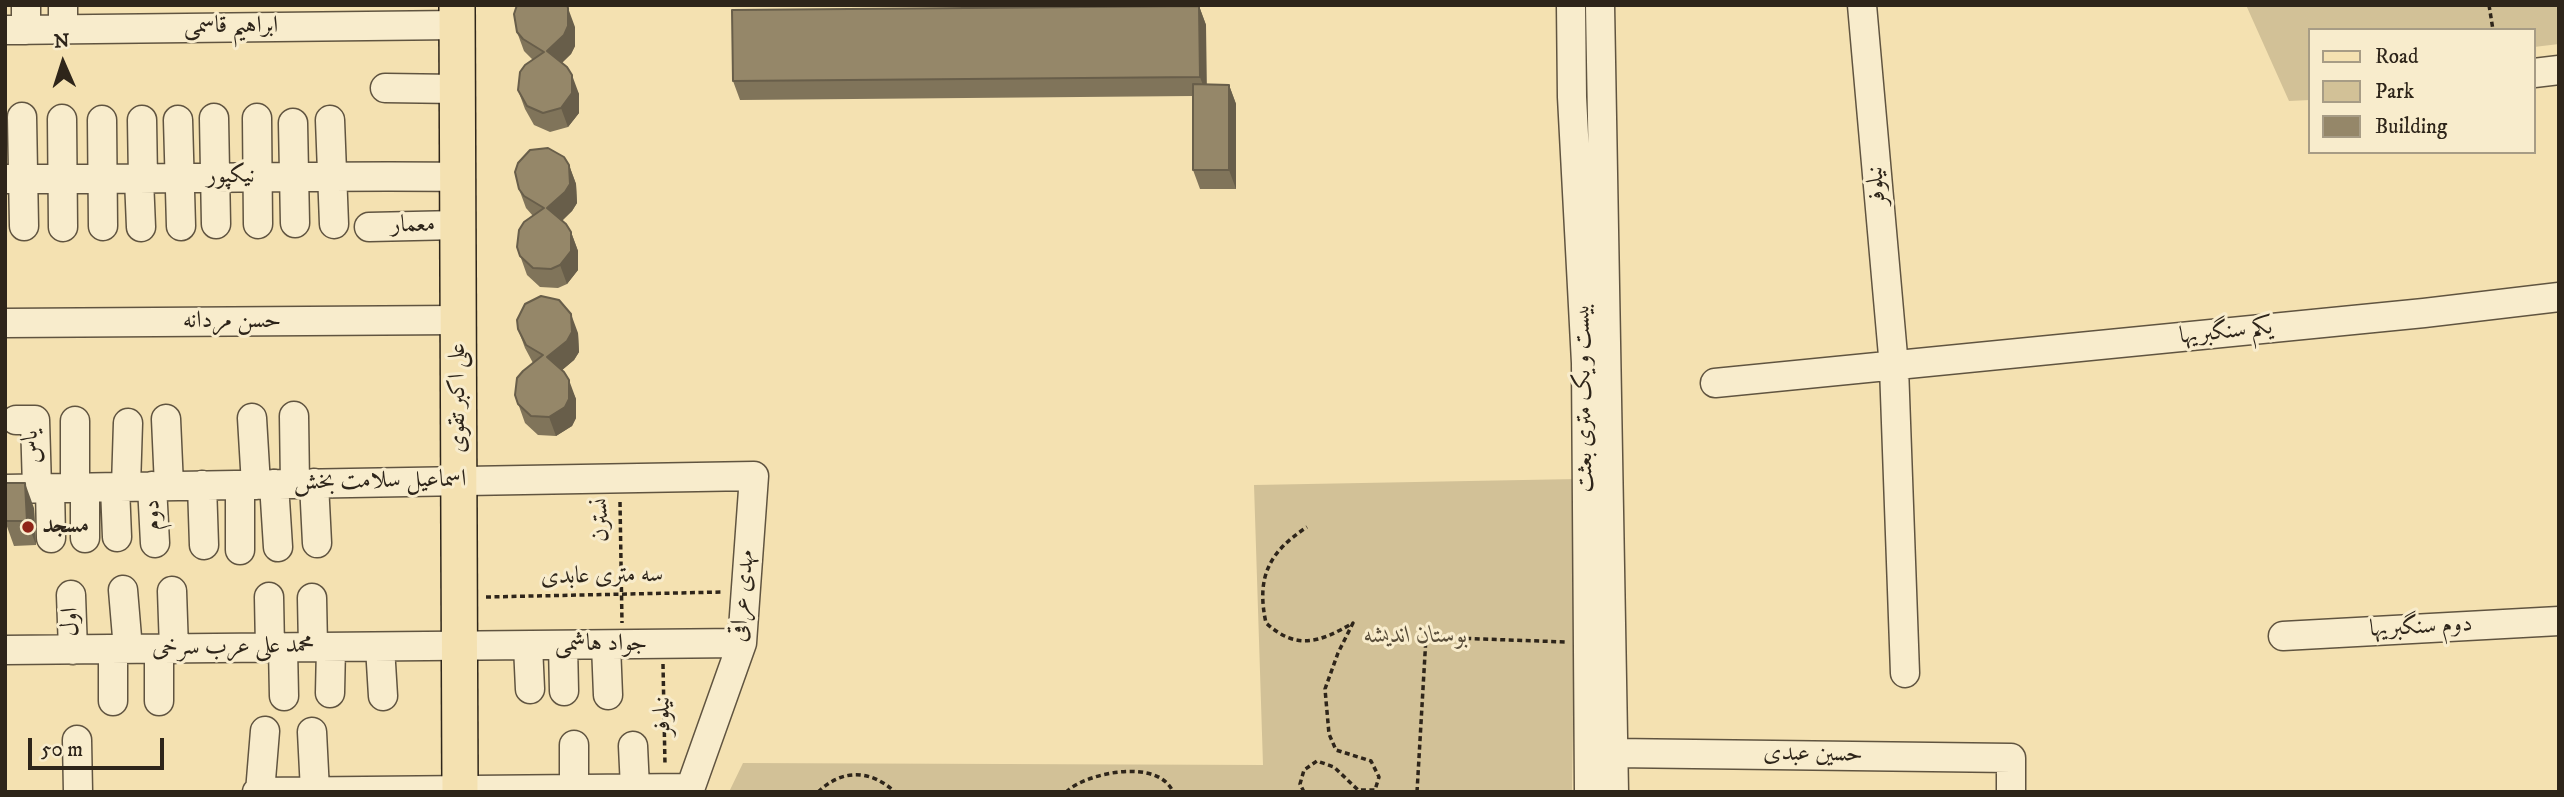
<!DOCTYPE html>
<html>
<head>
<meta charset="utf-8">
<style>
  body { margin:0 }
  #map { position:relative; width:2564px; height:797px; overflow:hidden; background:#f4e1b1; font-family:"IM FELL DW Pica",serif }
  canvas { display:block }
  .frame { position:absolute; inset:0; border:7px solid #2e251a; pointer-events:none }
  .legend { position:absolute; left:2308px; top:28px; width:228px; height:126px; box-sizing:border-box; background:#f8eccc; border:2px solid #a79c85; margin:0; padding:9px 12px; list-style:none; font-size:21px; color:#2e251a }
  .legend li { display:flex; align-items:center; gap:14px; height:35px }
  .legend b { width:35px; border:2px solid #a79c85 }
  .north { position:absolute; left:28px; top:28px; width:70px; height:70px; -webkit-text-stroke:5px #f8eccc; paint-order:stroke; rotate:357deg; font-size:19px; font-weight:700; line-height:28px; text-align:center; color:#2e251a }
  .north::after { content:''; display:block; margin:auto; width:24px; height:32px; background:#2e251a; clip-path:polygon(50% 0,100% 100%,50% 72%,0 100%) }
  .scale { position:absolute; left:28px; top:738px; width:136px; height:32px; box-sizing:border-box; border:4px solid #2e251a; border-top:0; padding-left:9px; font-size:21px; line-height:24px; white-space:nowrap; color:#2e251a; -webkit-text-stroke:5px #f8eccc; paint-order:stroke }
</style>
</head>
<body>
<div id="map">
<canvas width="2564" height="797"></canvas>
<div class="frame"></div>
<ul class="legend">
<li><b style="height:9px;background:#f4e1b1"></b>Road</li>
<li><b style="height:19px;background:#d2c197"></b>Park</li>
<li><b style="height:19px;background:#958769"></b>Building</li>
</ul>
<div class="north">N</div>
<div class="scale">50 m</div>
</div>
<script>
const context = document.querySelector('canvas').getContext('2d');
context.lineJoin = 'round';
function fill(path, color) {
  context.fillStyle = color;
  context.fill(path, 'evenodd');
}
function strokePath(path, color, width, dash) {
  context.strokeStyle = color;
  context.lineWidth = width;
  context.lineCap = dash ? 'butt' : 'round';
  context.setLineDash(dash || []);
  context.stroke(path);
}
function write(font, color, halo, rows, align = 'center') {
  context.font = font + ' "IM FELL DW Pica",Amiri,serif';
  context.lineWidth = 6;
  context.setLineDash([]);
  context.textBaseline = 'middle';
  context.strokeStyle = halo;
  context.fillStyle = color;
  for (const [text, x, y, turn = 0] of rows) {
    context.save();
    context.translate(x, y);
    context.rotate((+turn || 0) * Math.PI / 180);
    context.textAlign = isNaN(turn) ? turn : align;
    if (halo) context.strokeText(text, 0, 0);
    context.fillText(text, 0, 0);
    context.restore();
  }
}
fill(new Path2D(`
  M2246,5H2559V44L2534,47V30H2310V100L2289,101Z
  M1577,479L1572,792H729L743,763L1263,765L1254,485Z`), '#d2c197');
const minor = new Path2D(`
  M26,5V30
  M1571,5L1572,97L1586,363L1589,792
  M1600,5L1614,792
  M1862,5L1894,367L1905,673
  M5,30L457,25
  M63,30V5
  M2534,73L2559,70
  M385,88L457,89
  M22,117L24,226
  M214,118L216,224
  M257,118L258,224
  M62,119L63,227
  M102,120L103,226
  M142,120L143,179
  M178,120L181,226
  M330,120L334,224
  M293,123L295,223
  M5,179C156,180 307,175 458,177
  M139,179L141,227
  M369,227L458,225
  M5,323L458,320
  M1715,383L2424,313L2559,297
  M294,416L295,484
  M252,418L256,485
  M166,419L169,486
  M16,420H35L37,488
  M75,421V487
  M314,483L317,543
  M274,484L278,547
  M202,485L204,545
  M240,485V550
  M126,486L128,423
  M152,486L155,543
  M115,487L117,537
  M50,488L51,538
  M5,489L754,476L742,643L689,792
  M85,538V487
  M123,590L128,649
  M172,591L174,649
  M71,595L73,650
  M269,597L270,648
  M312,598L313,647
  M2283,636L2559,621
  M563,645L564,691
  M606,645L608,695
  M528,646L530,689
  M380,647L383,696
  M283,648L284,696
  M159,649V701
  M5,650L742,643
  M330,693L331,647
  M113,701V649
  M312,732L315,791
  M77,740L78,792
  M574,745V792
  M633,746L635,788
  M1615,753L2011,758V792
  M257,792L689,788
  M260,792L265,731`);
const major = new Path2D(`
  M457,5L460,792`);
strokePath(minor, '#605440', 31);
strokePath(major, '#2e251a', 38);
strokePath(new Path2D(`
  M2489,5L2493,30
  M620,502L622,623
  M486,597L723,592
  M663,664L665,765
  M818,792C842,769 870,769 895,792
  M1066,792C1087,772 1159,758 1173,792
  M1304,792L1300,784L1304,770L1317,761L1334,767L1358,790H1375L1379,777L1371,761L1336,750L1329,734L1325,689L1338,653L1353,623C1320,642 1297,651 1266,623C1256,577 1269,552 1307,527
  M1417,792L1426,637L1566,642`), '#2e251a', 3.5, [5, 3.5]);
strokePath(minor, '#f8eccc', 28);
strokePath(major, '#f4e1b1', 35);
fill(new Path2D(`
  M1199,6L1206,25V84L1229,85L1236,104V189H1200L1193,170V96L740,100L733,81Z
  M575,27V46L571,54L562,63L579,94V113L568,127L550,132L534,125L525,109L518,90L533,60L524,51L517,32Z
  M569,165L576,184L577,203L572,211L562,221L571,232L578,251V270L567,284L558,288L540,287L527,275L517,247L533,216L526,208L519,189Z
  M518,329L578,333L579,352L574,360L562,370L576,399V418L572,426L556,436L538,435L525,423L515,395L533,363L525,348Z
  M34,508L36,545L14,546L5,521Z`), '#80745a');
fill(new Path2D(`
  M1199,6L1206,25L1207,96L1200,77Z
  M568,8L575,27V46L571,54L554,70L547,51Z
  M572,75L579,94V113L568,127L561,108Z
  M1229,85L1236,104V189L1229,170Z
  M569,165L576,184L577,203L572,211L554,228L547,208Z
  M571,232L578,251V270L567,284L560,265Z
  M571,314L578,333L579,352L574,360L554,377L547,357Z
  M569,380L576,399V418L572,426L556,436L549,417Z
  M25,483L34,508L36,545L27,521Z`), '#685e4a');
const building = new Path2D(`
  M517,5H567L568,8V26L564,35L547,51L567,67L572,75V93L561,108L543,113L527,106L518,90L520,72L525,65L544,52L523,39L517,32L514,14Z
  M1199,6L1200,77L733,81L732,10Z
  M1193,84L1229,85V170H1193Z
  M548,148L564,157L569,165L570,184L565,192L547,208L566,224L571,232V251L560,265L551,269L533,268L520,256L517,247L519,230L524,222L544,208L524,196L519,189L515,172L518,163L530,150Z
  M541,296L559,300L571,314L572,332L567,341L547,357L564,372L569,380V399L565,407L549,417L531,416L518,404L515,395L517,378L523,371L543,355L526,345L518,329L517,320L525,304Z
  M5,483H25L27,521H5Z`);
fill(building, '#958769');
strokePath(building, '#685e4a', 2);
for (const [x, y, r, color] of [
  [28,527,7,"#8f2418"]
]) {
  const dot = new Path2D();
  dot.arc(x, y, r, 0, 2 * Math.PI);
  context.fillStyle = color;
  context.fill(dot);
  strokePath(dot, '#f8eccc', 2.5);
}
write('24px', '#2e251a', '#f8eccc', [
  ["ابراهیم قاسمی",231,27],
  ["نیکپور",231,177,-1],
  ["نیلوفر",1878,186,-95],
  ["معمار",413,226,-1],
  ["حسن مردانه",232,322],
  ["یکم سنگبریها",2226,333,-6],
  ["علی اکبر تقوی",459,398,-90],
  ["بیست و یک متری بعثت",1585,398,-91],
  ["یاس",33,447,-96],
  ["اسماعیل سلامت بخش",380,482,-1],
  ["دوم",154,515,-93],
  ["نسترن",602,520,-91],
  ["سه متری عابدی",602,577,-1],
  ["مهدی عراقی",744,596,-85],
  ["اول",72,622,-91],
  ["دوم سنگبریها",2421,628,-3],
  ["جواد هاشمی",601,645],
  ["محمد علی عرب سرخی",233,648,-1],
  ["نیلوفر",664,716,-91],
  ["حسین عبدی",1813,755,1]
]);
write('bold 24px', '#2e251a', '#f8eccc', [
  ["مسجد",42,527]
], 'left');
write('italic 24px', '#574c39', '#f8eccc', [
  ["بوستان اندیشه",1416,637]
]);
</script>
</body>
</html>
